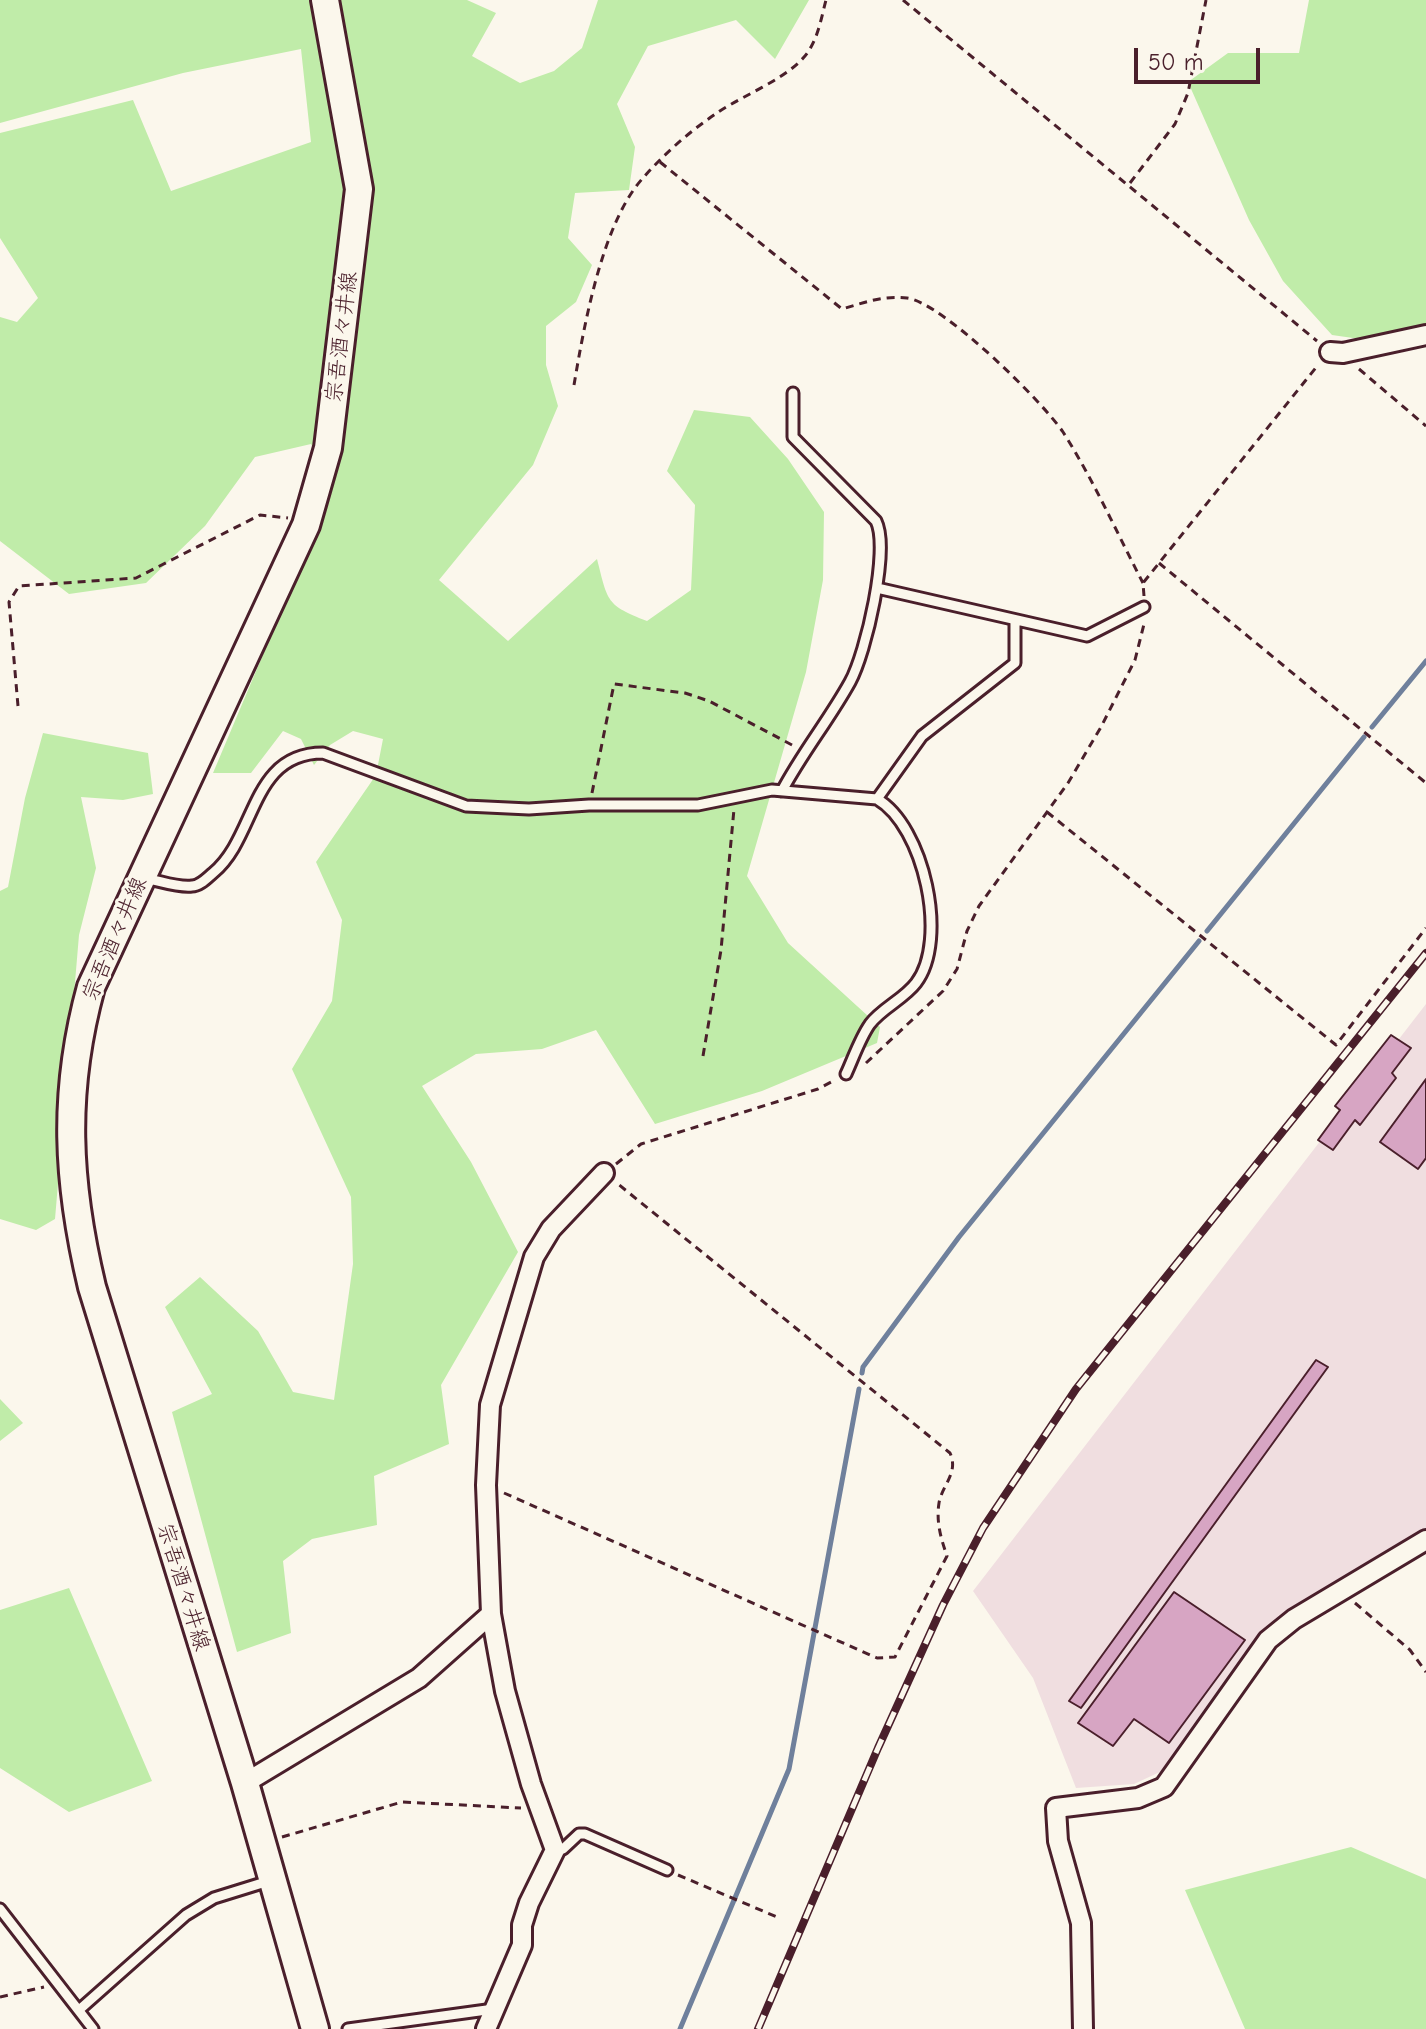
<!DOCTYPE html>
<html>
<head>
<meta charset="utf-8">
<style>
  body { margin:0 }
  #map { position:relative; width:1426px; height:2029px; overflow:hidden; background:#fbf7ec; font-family:"Comic Neue",sans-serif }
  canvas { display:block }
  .scale { position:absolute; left:1134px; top:48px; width:126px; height:36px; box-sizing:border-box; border:4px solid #4a1f2b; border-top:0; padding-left:10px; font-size:24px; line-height:28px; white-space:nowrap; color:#4a1f2b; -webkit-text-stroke:6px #fbf7ec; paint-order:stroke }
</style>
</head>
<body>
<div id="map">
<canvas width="1426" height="2029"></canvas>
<div class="scale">50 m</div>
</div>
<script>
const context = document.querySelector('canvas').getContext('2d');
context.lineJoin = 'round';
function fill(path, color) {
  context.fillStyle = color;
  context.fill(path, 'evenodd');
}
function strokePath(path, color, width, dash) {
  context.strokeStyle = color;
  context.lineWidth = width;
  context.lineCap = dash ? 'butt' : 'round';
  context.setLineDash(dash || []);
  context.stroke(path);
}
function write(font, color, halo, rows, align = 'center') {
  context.font = font + ' "Comic Neue","Klee One",sans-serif';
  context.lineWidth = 6;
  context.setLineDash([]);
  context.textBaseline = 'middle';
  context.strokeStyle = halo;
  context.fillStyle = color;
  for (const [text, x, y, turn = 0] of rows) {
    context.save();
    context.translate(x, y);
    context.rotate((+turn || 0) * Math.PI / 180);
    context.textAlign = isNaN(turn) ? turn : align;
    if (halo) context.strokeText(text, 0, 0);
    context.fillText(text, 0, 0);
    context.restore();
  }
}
fill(new Path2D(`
  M1426,1004V1532L1280,1620L1256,1641L1162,1771L1134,1784L1076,1788L1033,1678L973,1591Z`), '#f0dee0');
fill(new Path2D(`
  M0,0H467L496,13L472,56L520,83L554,71L582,48L598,0H809L775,59L736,20L648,46L617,104L635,147L629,190L575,193L568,238L592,265L576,302L546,326V365L558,406L533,465L439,580L508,641L597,559C608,602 606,605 647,621L691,590L695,505L667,471L694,410L750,417L788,459L824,512L823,580L806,672L747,876L788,943L880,1027L877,1043L762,1091L655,1124L596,1030L542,1049L476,1054L422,1086L471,1162L518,1252L441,1385L449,1444L374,1476L377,1525L312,1539L283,1561L291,1633L237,1652L172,1412L212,1394L165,1307L200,1277L258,1331L293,1392L334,1400L353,1264L351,1197L292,1069L332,1001L342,920L316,862L376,775L383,739L353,731L330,745L314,765L301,739L283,731L251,773H213L332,491L311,444L255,457L205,526L146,583L69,594L0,541V317L17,322L38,298L0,238V133L133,100L171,191L311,142L301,49L183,73L0,123Z
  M1309,0H1426V329L1381,342L1332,335L1283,281L1249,220L1188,82L1228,53H1299Z
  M43,733L148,753L153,794L123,800L81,797L96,868L79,935L55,1219L36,1230L0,1219V891L8,887L25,798Z
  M0,1399L23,1423L0,1441Z
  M69,1588L152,1781L69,1812L0,1768V1610Z
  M1351,1847L1426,1879V2029H1245L1185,1890Z`), '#c0eca9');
strokePath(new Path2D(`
  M1372,727L1426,661
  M1207,931L1364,737
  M862,1373L863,1367L959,1237L1199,941
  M680,2029L789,1769L859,1389`), '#6f809c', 5);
const building = new Path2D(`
  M1391,1035L1411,1048L1392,1073L1396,1078L1360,1125L1355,1120L1333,1150L1318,1140L1340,1110L1335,1106Z
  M1426,1079V1158L1418,1169L1380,1142Z
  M1316,1360L1328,1367L1081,1708L1069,1701Z
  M1174,1592L1245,1640L1169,1743L1134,1719L1113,1746L1078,1723Z`);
fill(building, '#d7a5c3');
strokePath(building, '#4a1f2b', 2);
const service = new Path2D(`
  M877,588L1087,636L1144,607
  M782,791C802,753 829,720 850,682C866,653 890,549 876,521L793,437V393
  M877,799L922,736L1015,663V620
  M143,878C158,880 177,888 192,886C200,886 207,878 213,873C257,837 250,753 323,753L466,806L529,809L589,805H698L772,790L877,799C924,826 949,940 916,983C904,999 882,1008 870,1024C860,1038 853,1059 846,1074
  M555,1850L563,1849L579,1834H585L667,1870
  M0,1909L93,2029
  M79,2010L186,1915L214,1898L272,1880
  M348,2029L494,2009`);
const minor = new Path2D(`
  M1330,352L1343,353L1426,335
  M245,1783L419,1678L491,1614
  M486,2029L522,1945V1925L529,1903L555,1850L531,1784L505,1691L491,1614L486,1485L490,1405L534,1257L551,1229L604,1173
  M1083,2029L1081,1923L1058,1841L1056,1808L1138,1798L1164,1787L1268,1640L1294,1619L1426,1540`);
const secondary = new Path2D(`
  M315,2029L245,1783L92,1287C67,1182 62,1093 91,987L306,525L328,448L359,189L325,0`);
strokePath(service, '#4a1f2b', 15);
strokePath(minor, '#4a1f2b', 24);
strokePath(secondary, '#4a1f2b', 32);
strokePath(new Path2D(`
  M903,0L1317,341
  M660,162L842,309C863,303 884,295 907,298C943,303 1042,401 1063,432C1093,479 1117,533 1143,583
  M1130,183L1175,124L1188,93L1206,0
  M1359,369L1426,426
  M574,385C584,326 602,223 643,178C664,154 690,131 717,113C744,94 796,76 811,47C819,33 822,15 826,0
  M1159,563L1426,783
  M1144,596L1143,583L1318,365
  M18,706L9,602L19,586L136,578L260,515L288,518
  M592,793L614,684L685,693L709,701L794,746
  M1047,812L1336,1045L1426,928
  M703,1056L721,950L734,809
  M866,1063L943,991L957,969L967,931L979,906L1068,783L1101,727L1135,660L1145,620
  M616,1164L641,1144L818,1089L835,1080
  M504,1493L877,1658L895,1657L947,1556C941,1539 936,1522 939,1503C942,1485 959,1473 950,1453L618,1184
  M1355,1603L1410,1650L1426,1672
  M282,1837L402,1802L521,1808
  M678,1875L777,1917
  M0,1997L44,1987`), '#4a1f2b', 3, [8, 6]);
strokePath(service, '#fbf7ec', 9);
strokePath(minor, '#fbf7ec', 18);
strokePath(secondary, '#fbf7ec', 26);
const rail = new Path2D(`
  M758,2029L878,1748L943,1605L983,1528L1076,1389L1426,953`);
strokePath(rail, '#4a1f2b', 8);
strokePath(rail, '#fbf7ec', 5, [15]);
write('22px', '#4a1f2b', '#fbf7ec', [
  ["宗吾酒々井線",342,337,-83],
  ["宗吾酒々井線",115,939,-67],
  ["宗吾酒々井線",183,1587,73]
]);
</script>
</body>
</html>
